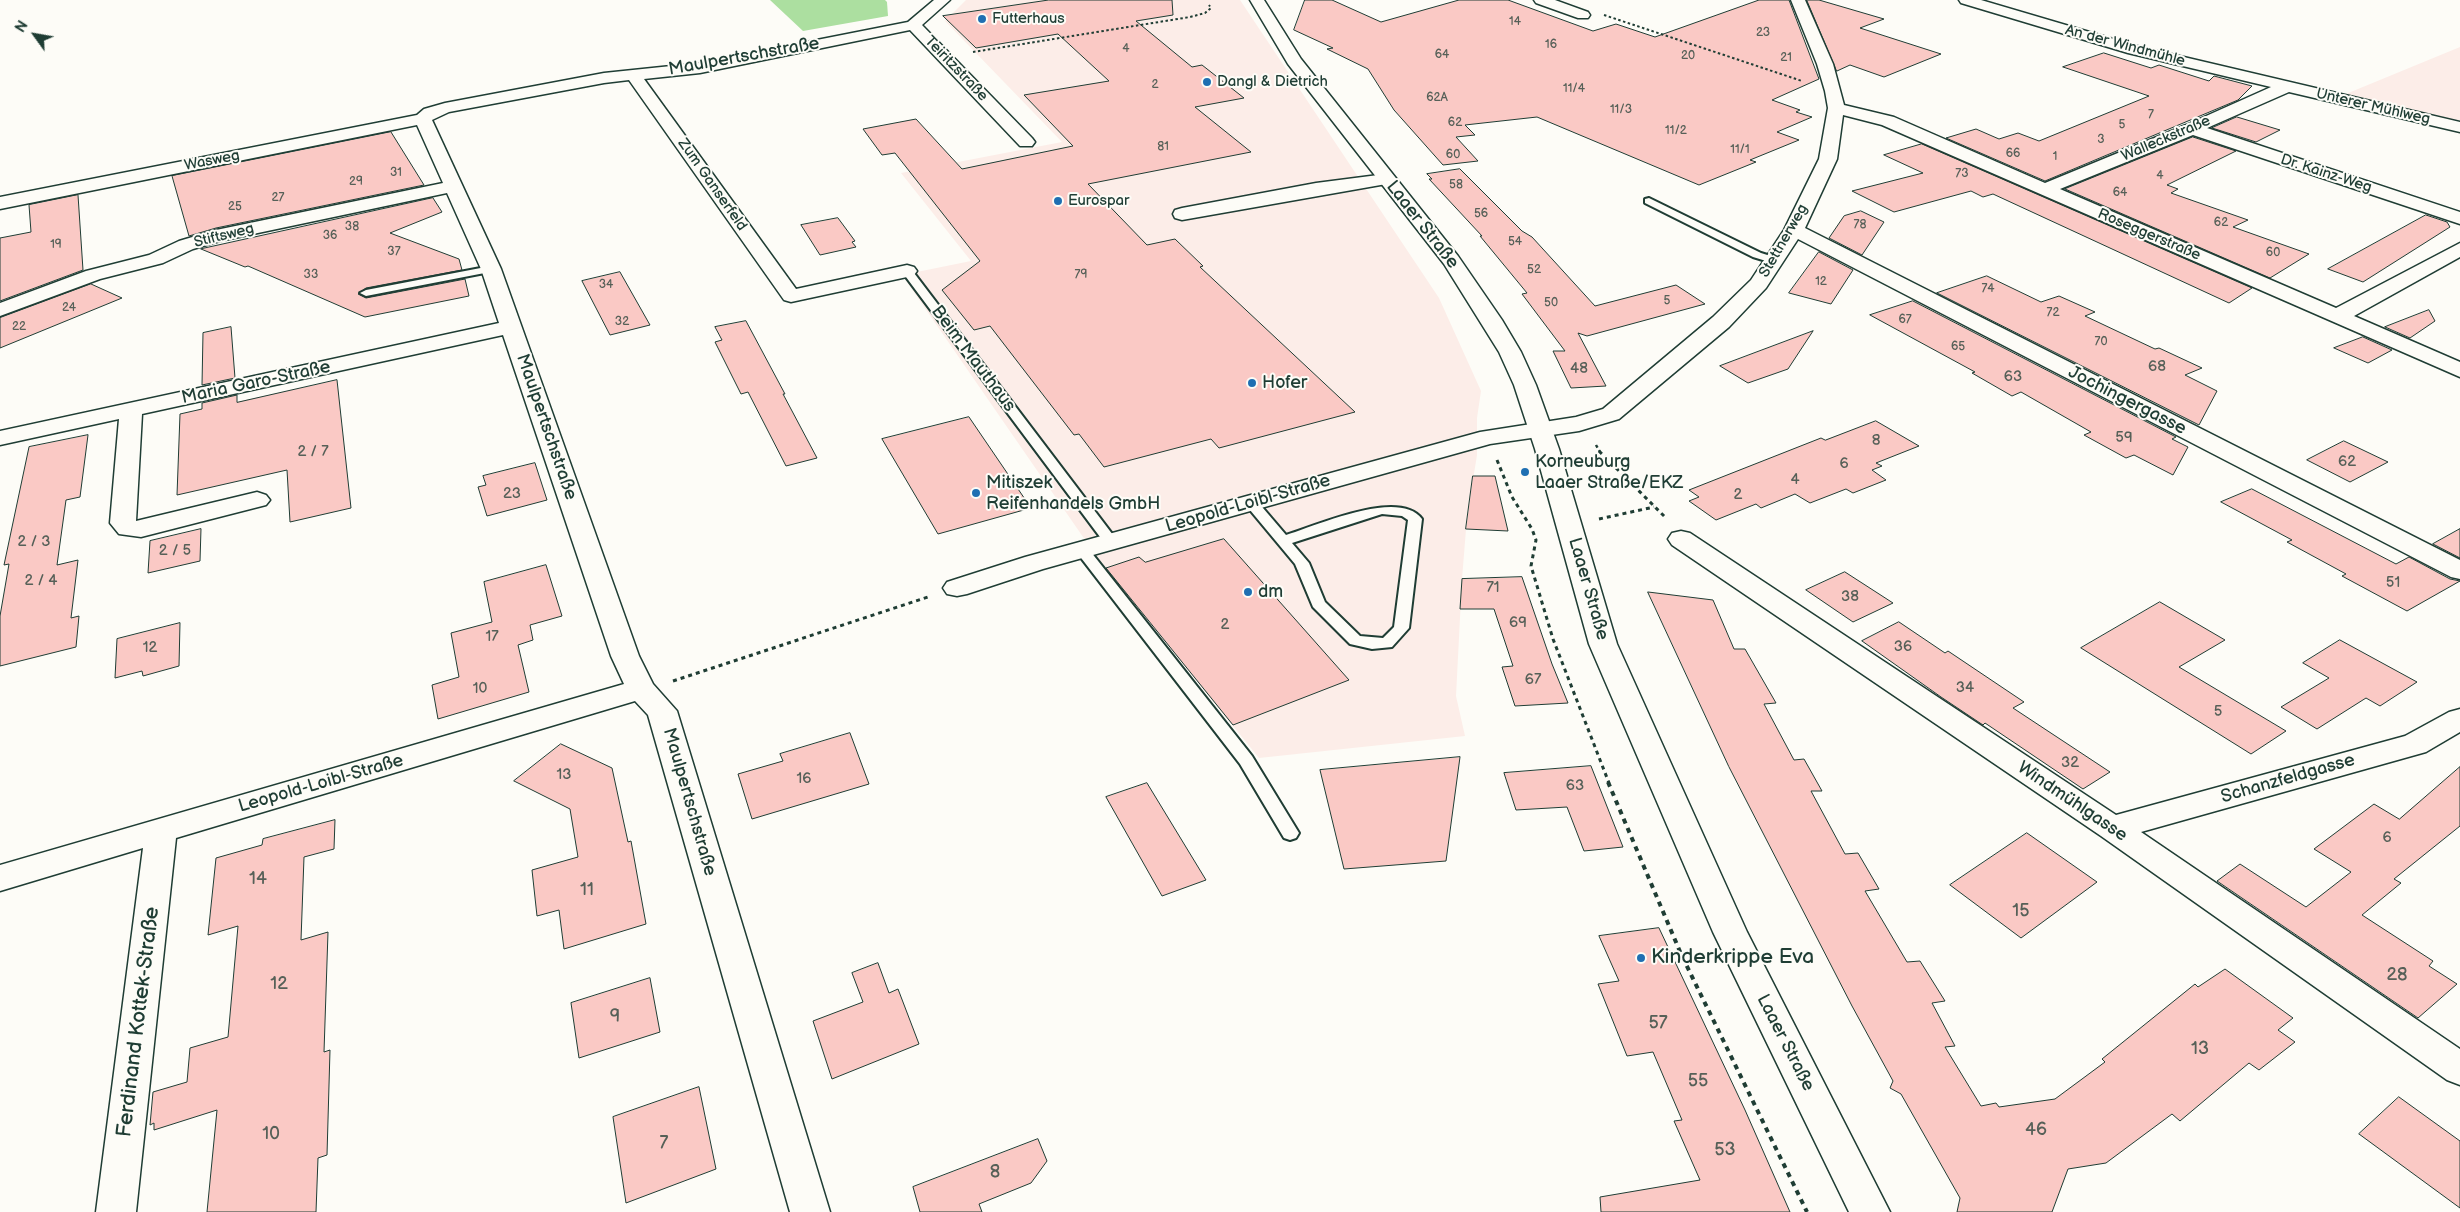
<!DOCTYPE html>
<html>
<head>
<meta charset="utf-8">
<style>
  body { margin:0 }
  #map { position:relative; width:2460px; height:1212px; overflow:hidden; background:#fdfcf7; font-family:"Balsamiq Sans",sans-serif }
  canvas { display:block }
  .north { position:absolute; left:10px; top:10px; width:50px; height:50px; -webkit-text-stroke:4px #fdfcf7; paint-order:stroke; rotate:302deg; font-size:14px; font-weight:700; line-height:20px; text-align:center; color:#1f3d34 }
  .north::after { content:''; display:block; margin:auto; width:18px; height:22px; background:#1f3d34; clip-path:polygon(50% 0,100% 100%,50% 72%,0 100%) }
</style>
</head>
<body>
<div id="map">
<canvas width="2460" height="1212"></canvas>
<div class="north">N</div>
</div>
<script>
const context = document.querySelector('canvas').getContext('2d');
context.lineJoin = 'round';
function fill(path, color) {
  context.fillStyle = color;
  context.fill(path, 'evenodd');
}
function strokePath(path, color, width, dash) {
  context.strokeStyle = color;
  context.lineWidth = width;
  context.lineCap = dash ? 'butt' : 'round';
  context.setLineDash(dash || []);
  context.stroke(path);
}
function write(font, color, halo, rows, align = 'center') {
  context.font = font + ' "Balsamiq Sans",sans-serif';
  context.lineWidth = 4;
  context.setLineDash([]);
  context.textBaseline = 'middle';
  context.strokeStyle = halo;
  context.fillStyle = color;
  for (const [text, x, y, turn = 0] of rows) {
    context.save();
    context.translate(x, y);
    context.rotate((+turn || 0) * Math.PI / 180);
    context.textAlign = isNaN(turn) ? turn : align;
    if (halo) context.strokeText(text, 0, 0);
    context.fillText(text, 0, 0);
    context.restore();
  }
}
fill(new Path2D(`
  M966,0H1240L1439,298L1481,391L1477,418V455L1467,517L1462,579L1456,696L1465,736L1259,758L1101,563L902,275L971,261L901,173L1062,142L945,21Z
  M2460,47V124L2341,96Z`), '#fcede8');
fill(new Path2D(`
  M770,0H885L887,2L888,16L803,31Z`), '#acdfa0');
const building = new Path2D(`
  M1049,0H1172L1173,15L1136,21L1192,67L1202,65L1244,98L1195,107L1251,152L1088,184L1147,245L1175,239L1203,266L1200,267L1355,412L1219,448L1211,439L1104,467L1079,434L1074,435L990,326L974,330L942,290L980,261L895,153L882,155L863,129L916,119L962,169L1073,146L1024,95L1109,81L1058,34L976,48L943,16Z
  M1305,0H1332L1381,22L1459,0H1508L1593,31L1616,24L1655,37L1759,0H1789L1819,79L1772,100L1800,110L1796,112L1812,117L1777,132L1799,140L1750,160L1756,162L1699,185L1537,117L1465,125L1475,135L1456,137L1478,161L1443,165L1394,110L1368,69L1327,49L1333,48L1294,30Z
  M1807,0H1819L1884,19L1860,28L1941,54L1884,77L1850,65L1837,71Z
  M2104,53L2151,68L2159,65L2209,81L2214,76L2252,86L2238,100L2045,181L1946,138L1976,129L1999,139L2018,133L2039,141L2149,96L2063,67Z
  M2237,117L2280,130L2256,142L2212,128Z
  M391,132L424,185L216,228L189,236L172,176Z
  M2193,137L2236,151L2167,185L2178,189L2171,193L2248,220L2233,227L2309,254L2270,278L2065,189Z
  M1922,144L2252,288L2229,303L1993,194L1983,197L1971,191L1894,212L1852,191L1923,173L1884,155Z
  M1460,169L1522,231L1532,237L1595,306L1676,285L1705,304L1587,336L1578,333L1606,386L1571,388L1553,351H1565L1522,294L1527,293L1480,236H1482L1429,179H1432L1427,174Z
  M78,195L83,270L0,301V238L31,232L29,205Z
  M433,198L442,212L390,233L459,259L462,270L366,288L358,294L366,298L465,279L469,296L365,317L248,266L245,267L201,249Z
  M1861,211L1884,222L1862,255L1829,238L1844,216Z
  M2426,215L2447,222L2450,227L2363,282L2328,269Z
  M838,218L855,241L852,242L856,247L820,255L801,225Z
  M1819,252L1853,270L1831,304L1789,293Z
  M620,272L650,325L610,335L582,281Z
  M1987,276L2041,302L2059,296L2095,312L2085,316L2155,349L2159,348L2202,368L2185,375L2217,391L2199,425L1937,293Z
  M91,284L122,298L0,348V318Z
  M1913,301L2176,437L2172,439L2188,447L2173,475L2134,455L2126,458L2084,435L2091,432L2021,392L2012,396L1972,373L1975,372L1870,315Z
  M2429,310L2435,321L2410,338L2385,327Z
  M746,321L785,394H783L817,458L786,466L748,392L741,394L715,342L722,340L715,327Z
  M231,327L235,378L202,385L203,333Z
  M1813,331L1788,369L1748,383L1720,366Z
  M2363,337L2392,350L2368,363L2334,348Z
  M337,380L351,508L290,522L287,470L177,495L180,414L202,409V403L237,395V402Z
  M969,417L1031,508L938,534L882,439Z
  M1876,421L1919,446L1876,463L1882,466L1872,470L1886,480L1853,493L1846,489L1810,503L1795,494L1761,508L1756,504L1716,520L1689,501L1699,497L1689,490L1821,438L1825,440Z
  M88,435L80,497L66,500L57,565L78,560L71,618L79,616L76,647L0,666V616L9,564L4,565L29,447Z
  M2344,441L2388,462L2350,482L2307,460Z
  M535,463L547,500L487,516L478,487L486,485L483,476Z
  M1473,476H1495L1508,531L1466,529Z
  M2252,489L2396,564L2409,557L2450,579L2460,581L2407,611L2342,576L2346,574L2287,542L2292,540L2221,502Z
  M201,529L200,561L148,573L150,541Z
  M2460,529V558L2433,544Z
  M1224,539L1349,680L1233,725L1106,568L1139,557L1145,562Z
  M546,565L562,616L530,625L533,640L518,645L529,692L438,719L432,685L459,677L451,633L492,622L484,582Z
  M1845,572L1893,603L1853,622L1806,590Z
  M1522,577L1552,664L1568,703L1515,706L1502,667L1513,666L1494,609H1460L1462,579Z
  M1648,592L1713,600L1734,649H1745L1776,703L1764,704L1794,760L1804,759L1822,791H1811L1845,854L1858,853L1879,889L1865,891L1907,962L1920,961L1945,1001L1932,1003L1955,1046L1945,1047L1981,1106L1996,1103L1999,1107L2055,1099L2105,1062L2102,1059L2195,984L2198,987L2225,969L2293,1018L2278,1030L2295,1042L2259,1070L2249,1063L2180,1121L2172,1114L2106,1163L2068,1169L2052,1212H1957L1960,1198L1901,1094L1890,1088L1893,1081L1852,1006L1729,767Z
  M2160,602L2225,640L2179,667L2286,731L2251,754L2081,648Z
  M1899,622L1945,653L1948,651L2024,702L2013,708L2110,772L2083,789L1985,723L1983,725L1941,697L1862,641Z
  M180,623L179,666L143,676L142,671L115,678L117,639Z
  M2340,640L2417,682L2380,706L2366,698L2317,729L2281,707L2329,678L2303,663Z
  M850,733L869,784L752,819L738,774L783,761L780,754Z
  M561,744L612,768L628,842L631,841L646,924L564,949L559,910L537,916L532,870L578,857L570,809L514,781Z
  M1460,757L1446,861L1344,869L1320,770Z
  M1591,766L1623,847L1584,851L1567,807L1516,810L1504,773Z
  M2460,767V826L2394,879L2401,883L2362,915L2433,961L2429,966L2457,984L2418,1018L2217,881L2240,864L2306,907L2351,872L2314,849L2374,804L2399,819Z
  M1147,783L1206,880L1162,896L1106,797Z
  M335,820L334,849L304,857L301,940L328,932L324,1052L330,1050L327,1155L318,1158L316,1212H207L217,1110L154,1130V1123L150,1125L153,1092L187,1082L190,1048L228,1037L238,926L208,935L216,858L262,845L263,839Z
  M2027,833L2097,882L2021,938L1950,885Z
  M1659,928L1745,1110L1790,1212H1601L1600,1197L1700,1180L1674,1121L1682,1120L1653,1052L1627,1056L1598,984L1619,981L1599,936Z
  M878,963L889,993L898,989L919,1044L832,1079L813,1021L863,1002L852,973Z
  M650,978L660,1032L579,1058L571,1003Z
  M699,1087L716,1169L626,1203L613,1117Z
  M2399,1097L2460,1141V1208L2359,1134Z
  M1038,1139L1047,1161L1031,1183L979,1204L982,1212H920L913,1187Z`);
fill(building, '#fac9c5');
strokePath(building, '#1f3d34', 1);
const lane = new Path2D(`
  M1649,198L1761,253L1780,259L1781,261L1776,264L1753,257L1645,203V199Z
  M491,266L497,269L495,271L366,296L360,293L366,290Z
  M907,268L911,269L1116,539L1118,542L1116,545H1106L903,273L901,271Z
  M1252,500L1257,501L1286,535C1316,526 1399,488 1422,519L1409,628L1392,647L1372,649L1350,644L1313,607L1295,564L1245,504ZM1382,514L1402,516L1408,520L1394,627L1383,638L1360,636L1325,602L1309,563L1292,543Z
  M1082,546L1087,547L1252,756L1299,833L1296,838L1290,840L1284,838L1240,764L1075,550Z`);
const street = new Path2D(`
  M934,0H950L922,25L1032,138L1035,142L1032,146H1020L910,30L700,73L644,79L796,289L907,265L914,267L917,271L914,275L907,277L791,302L784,300L629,80L604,83L449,112L432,120L501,269L639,656L653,684L677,711L830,1212H790L648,715L635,701L176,838L136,1212H96L143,848L0,891V865L624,684L611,656L503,335L142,414L136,521L257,492L266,495L270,500L266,505L141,537L119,534L110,523L119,419L0,445V431L499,323L481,269L447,193L220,241L193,249L163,263L100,279L0,316V303L86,271L149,255L179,241L216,230L443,183L417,125L0,209V197L417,115L424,109L445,103L604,73L700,63L908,22Z
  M1534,0H1555L1588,12L1590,15L1588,18H1578L1536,3Z
  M1791,0H1805L1833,64L1844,105L1894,117L2045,183L2186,125L2271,87L2128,53L1961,3L1959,0H1981L2137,46L2460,122V132L2289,92L2207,128L2460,212V224L2193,135L2060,189L2336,308L2460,243V257L2354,316L2460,362V377L1882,125L1843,115L1837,159L1805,228L2460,560V579L2451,577L1798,239L1766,288L1729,327L1619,419L1579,431L1490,444L1043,569L967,594L957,596L947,594L943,588L947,582L1025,557L1480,432L1576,417L1603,409L1713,317L1751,280L1784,230L1819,159L1828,108L1825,91L1817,64Z
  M1386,174L1392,175L1395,179L1392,183L1182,220L1175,218L1173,214L1175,210L1182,208L1316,183Z
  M1681,531L1690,533L2116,815L2405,736L2449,712L2460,709V732L2426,752L2141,832L2460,1049V1085L2447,1080L2101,836L1672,545L1668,539L1672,533Z`);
const secondary = new Path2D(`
  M1250,0H1264L1301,59L1458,256L1502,320L1521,352L1536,385L1559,449L1617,644L1747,932L1890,1212H1849L1713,932L1589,644L1535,449L1514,385L1499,352L1444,264L1288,64Z`);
strokePath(lane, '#1f3d34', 4);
strokePath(street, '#1f3d34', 3);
strokePath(secondary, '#1f3d34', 3);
strokePath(new Path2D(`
  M1604,15L1802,81
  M973,52L1190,17L1205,13L1211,8L1209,5`), '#1f3d34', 2, [2.5, 2.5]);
strokePath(new Path2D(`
  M1596,445L1600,452`), '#1f3d34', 2.5, [3, 3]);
strokePath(new Path2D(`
  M1599,451L1666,518
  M1497,460L1512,497L1532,529L1536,540L1531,566L1553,639L1609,783
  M1599,519L1654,507
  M673,681L928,597`), '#1f3d34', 3, [4, 4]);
strokePath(new Path2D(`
  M1608,782L1681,954L1807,1212`), '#1f3d34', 4, [5, 5]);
fill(lane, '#fdfcf7');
fill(street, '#fdfcf7');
fill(secondary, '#fdfcf7');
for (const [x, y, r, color] of [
  [982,19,5,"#1f6fb2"],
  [1207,82,5,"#1f6fb2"],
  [1058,201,5,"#1f6fb2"],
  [1252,383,5,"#1f6fb2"],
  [1525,472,5,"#1f6fb2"],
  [976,493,5,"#1f6fb2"],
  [1248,592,5,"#1f6fb2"],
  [1641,958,5,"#1f6fb2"]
]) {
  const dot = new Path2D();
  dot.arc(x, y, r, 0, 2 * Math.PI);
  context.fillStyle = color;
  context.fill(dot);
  strokePath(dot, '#fdfcf7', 2);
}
write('12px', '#566058', null, [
  ["14",1515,22],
  ["23",1763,33],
  ["16",1551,45],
  ["4",1126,49],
  ["64",1442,55],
  ["20",1688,56],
  ["21",1786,58],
  ["2",1155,85],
  ["11/4",1574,89],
  ["62A",1437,98],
  ["11/3",1621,110],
  ["7",2151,115],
  ["62",1455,123],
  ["5",2122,125],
  ["11/2",1676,131],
  ["3",2101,140],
  ["81",1163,147],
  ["11/1",1740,150],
  ["66",2013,154],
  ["60",1453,155],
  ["1",2055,157],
  ["31",396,173],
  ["73",1962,174],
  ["4",2160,176],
  ["29",356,182],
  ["58",1456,185],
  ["64",2120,193],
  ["27",278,198],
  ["25",235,207],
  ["56",1481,214],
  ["62",2221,223],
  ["78",1860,225],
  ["38",352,227],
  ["36",330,236],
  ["54",1515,242],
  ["19",56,245],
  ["37",394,252],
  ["60",2273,253],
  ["52",1534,270],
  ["33",311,275],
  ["79",1081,275],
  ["12",1821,282],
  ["34",606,285],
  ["74",1988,289],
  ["5",1667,301],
  ["50",1551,303],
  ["24",69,308],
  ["72",2053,313],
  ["67",1905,320],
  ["32",622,322],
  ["22",19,327],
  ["70",2101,342],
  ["65",1958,347]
]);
write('15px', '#1f3d34', '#fdfcf7', [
  ["Futterhaus",992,19],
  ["Dangl & Dietrich",1217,82],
  ["Eurospar",1068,201]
], 'left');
write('15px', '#1f3d34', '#fdfcf7', [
  ["An der Windmühle",2125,46,15],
  ["Teiritzstraße",956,69,46],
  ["Unterer Mühlweg",2373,107,13],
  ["Walleckstraße",2166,139,-23],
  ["Wasweg",212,161,-11],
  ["Dr. Kainz-Weg",2326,174,18],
  ["Zum Ganserfeld",712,185,55],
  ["Roseggerstraße",2149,235,23],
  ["Stiftsweg",224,236,-14],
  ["Stettnerweg",1784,241,-60]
]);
write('15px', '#566058', null, [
  ["68",2157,367],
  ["48",1579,369],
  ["63",2013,377],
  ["59",2124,438],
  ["8",1876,441],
  ["2 / 7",313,452],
  ["62",2347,462],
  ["6",1844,464],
  ["4",1795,480],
  ["23",512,494],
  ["2",1738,495],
  ["2 / 3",34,542],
  ["2 / 5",175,551],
  ["2 / 4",41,581],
  ["51",2393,583],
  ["71",1493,588],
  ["38",1850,597],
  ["69",1518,623],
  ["2",1225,625],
  ["17",492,637],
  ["36",1903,647],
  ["12",150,648],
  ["67",1533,680],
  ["34",1965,688],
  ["10",480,689],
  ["5",2218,712],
  ["32",2070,763],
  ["13",564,775],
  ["16",804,779],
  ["63",1575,786],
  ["6",2387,838]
]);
write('18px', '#1f3d34', '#fdfcf7', [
  ["Maulpertschstraße",744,57,-10],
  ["Laaer Straße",1422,225,52],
  ["Beim Mauthaus",973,359,53],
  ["Maria Garo-Straße",256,383,-12],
  ["Jochingergasse",2127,401,27],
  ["Maulpertschstraße",546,427,71],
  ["Leopold-Loibl-Straße",1248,504,-16],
  ["Laaer Straße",1588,589,74],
  ["Schanzfeldgasse",2288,779,-16],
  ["Leopold-Loibl-Straße",321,784,-16],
  ["Maulpertschstraße",689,802,74],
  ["Windmühlgasse",2072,802,34],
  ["Laaer Straße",1785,1043,63]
]);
write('18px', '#1f3d34', '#fdfcf7', [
  ["Hofer",1262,383],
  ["Korneuburg",1535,462],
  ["Laaer Straße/EKZ",1535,483],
  ["Mitiszek",986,483],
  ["Reifenhandels GmbH",986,504],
  ["dm",1258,592]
], 'left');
write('18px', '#566058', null, [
  ["14",258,879],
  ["11",587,890],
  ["15",2021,911],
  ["28",2397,975],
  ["12",279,984],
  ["9",615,1017],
  ["57",1658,1023],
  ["13",2200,1049],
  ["55",1698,1081],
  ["46",2036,1130],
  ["10",271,1134],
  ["7",664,1143],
  ["53",1725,1150],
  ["8",995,1172]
]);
write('21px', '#1f3d34', '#fdfcf7', [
  ["Kinderkrippe Eva",1651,958]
], 'left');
write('21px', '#1f3d34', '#fdfcf7', [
  ["Ferdinand Kottek-Straße",139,1022,-83]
]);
</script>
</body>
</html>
